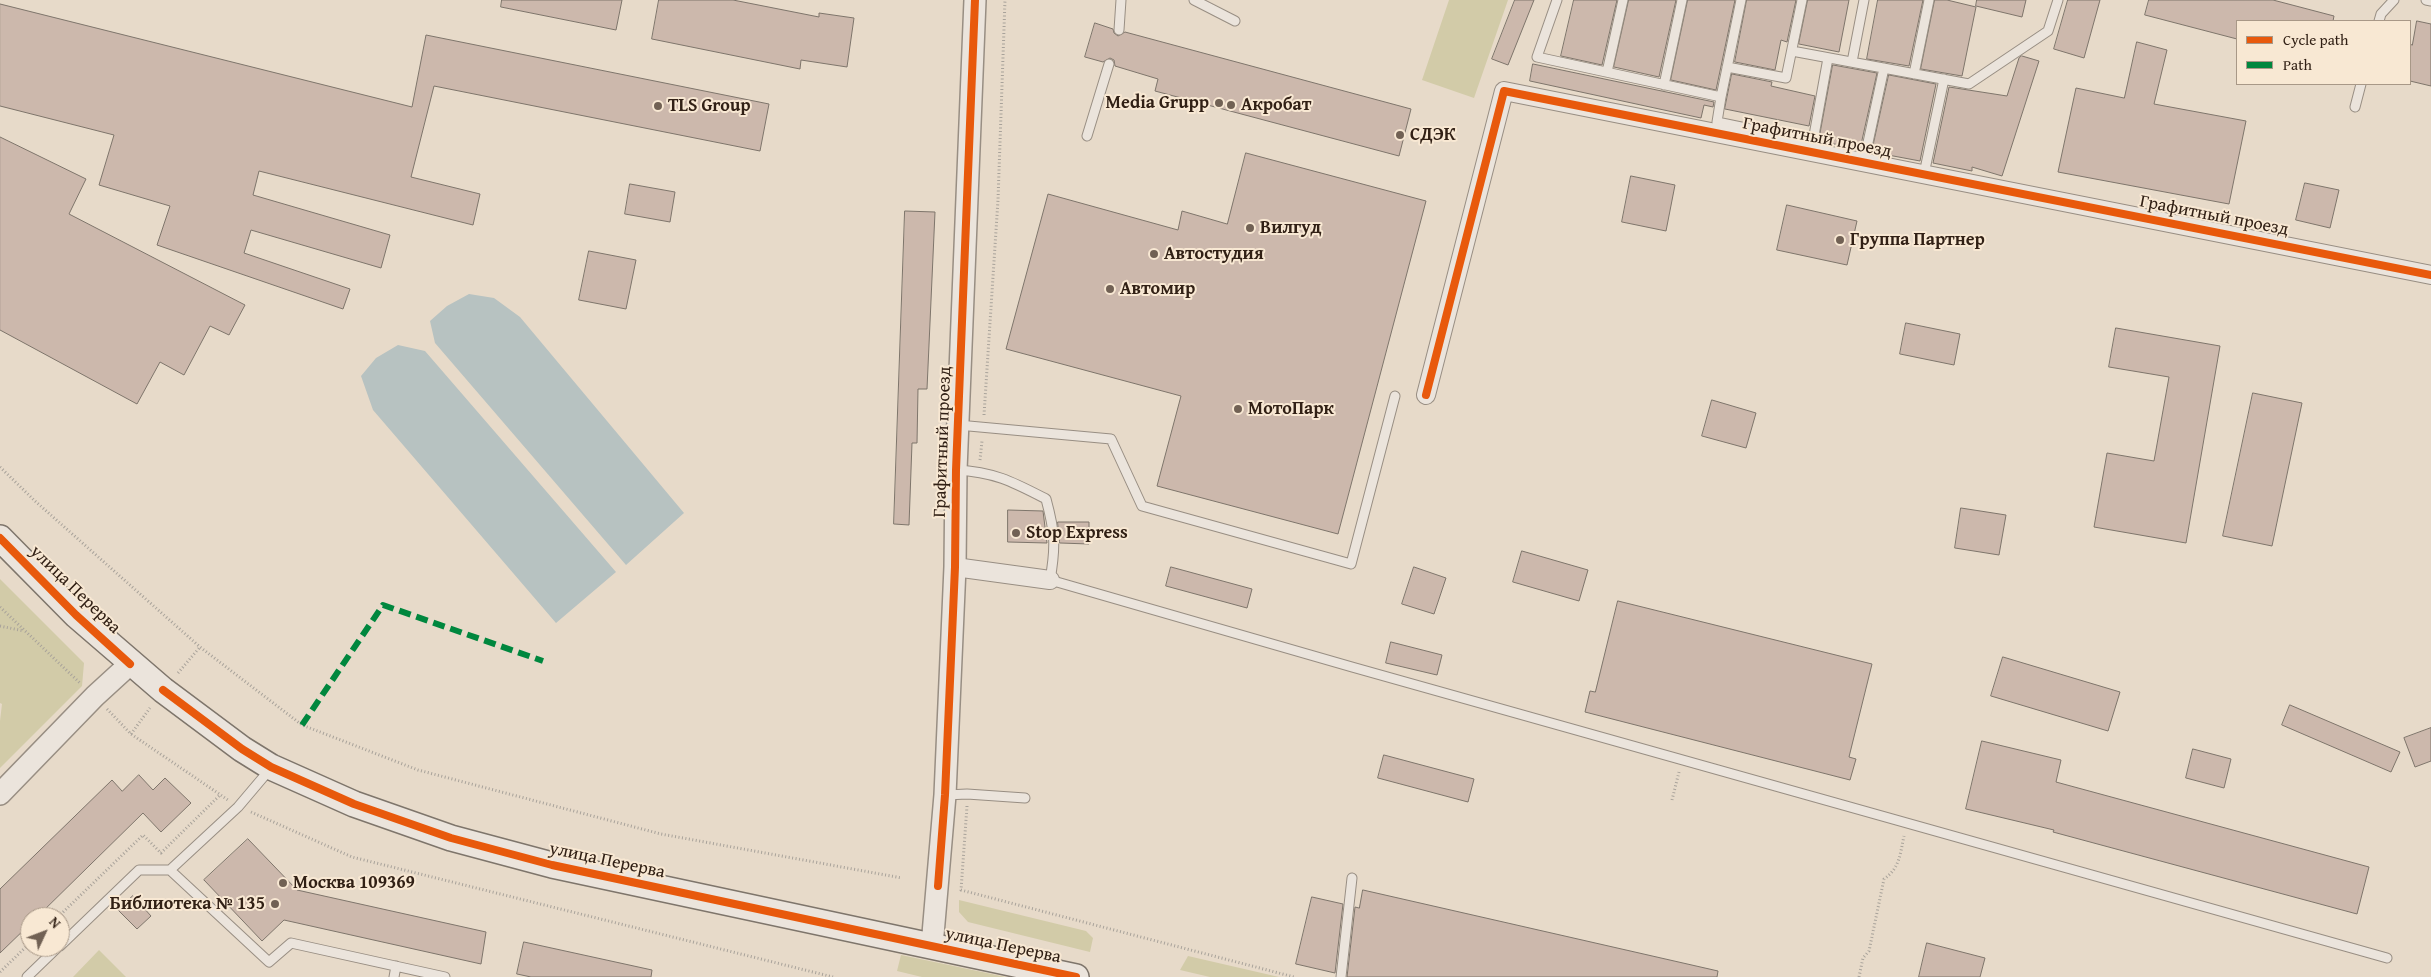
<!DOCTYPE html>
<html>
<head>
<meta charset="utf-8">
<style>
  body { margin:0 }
  #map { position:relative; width:2431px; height:977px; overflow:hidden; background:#e7dac9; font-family:"Gentium Book Plus",serif }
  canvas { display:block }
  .legend { position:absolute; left:2236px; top:20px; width:175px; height:65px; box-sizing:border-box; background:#f8e8d3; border:1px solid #a89887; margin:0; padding:6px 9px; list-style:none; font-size:15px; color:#312015 }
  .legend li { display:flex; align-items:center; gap:10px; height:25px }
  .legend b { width:25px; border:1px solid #a89887 }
  .north { position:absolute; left:20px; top:907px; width:50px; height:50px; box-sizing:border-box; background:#f8e8d3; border:1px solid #a89887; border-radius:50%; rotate:47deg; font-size:14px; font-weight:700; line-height:20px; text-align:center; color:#312015 }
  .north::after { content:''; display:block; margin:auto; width:18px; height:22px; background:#716154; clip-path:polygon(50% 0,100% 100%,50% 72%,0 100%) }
</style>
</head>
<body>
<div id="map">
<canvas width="2431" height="977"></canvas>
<ul class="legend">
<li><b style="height:6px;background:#e8590c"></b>Cycle path</li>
<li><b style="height:6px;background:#00873e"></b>Path</li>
</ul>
<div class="north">N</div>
</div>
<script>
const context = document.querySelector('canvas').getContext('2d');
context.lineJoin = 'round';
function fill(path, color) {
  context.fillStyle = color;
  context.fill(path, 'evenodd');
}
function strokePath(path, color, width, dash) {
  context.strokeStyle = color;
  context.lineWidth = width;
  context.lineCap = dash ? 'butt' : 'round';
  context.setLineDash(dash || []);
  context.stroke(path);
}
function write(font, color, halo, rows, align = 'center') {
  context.font = font + ' "Gentium Book Plus",serif';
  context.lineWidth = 4;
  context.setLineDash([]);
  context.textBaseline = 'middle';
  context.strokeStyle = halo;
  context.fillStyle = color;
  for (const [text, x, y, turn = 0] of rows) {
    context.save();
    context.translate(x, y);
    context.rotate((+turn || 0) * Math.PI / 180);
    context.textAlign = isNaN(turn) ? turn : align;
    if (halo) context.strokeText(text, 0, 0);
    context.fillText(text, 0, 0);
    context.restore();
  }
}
fill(new Path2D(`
  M1449,0H1508L1474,98L1422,80Z
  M0,579L84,663L82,686L0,768V721L2,704L0,703Z
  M959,900L1086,931L1093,938L1090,952L968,922L959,912Z
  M99,950L126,977H73Z
  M901,955L1006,977H922L897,971Z
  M1188,956L1279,977H1210L1180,970Z`), '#d2cba8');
fill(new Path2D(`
  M469,294L494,298L520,317L684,513L626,565L435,343L430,321L447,306Z
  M398,345L425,351L616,572L556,623L373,410L361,376L376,358Z`), '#b7c2c1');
const building = new Path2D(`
  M502,0H622L616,30L501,7Z
  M659,0H733L819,17V13L854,18L847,67L801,60L800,69L652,39Z
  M1515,0H1534L1508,65L1492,59Z
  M1574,0H1617L1602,65L1561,56Z
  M1629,0H1676L1659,77L1614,67Z
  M1688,0H1735L1716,90L1671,80Z
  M1747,0H1796L1787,42L1781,40L1775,70L1735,62Z
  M1808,0H1849L1839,52L1799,44Z
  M1878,0H1923L1909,66L1867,59Z
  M1935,0H1947L1976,7L1962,76L1921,69Z
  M1977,0H2026L2022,17L1976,6Z
  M2068,0H2100L2084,58L2054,49Z
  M2149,0H2273L2334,16L2333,21H2237V39L2145,15Z
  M0,4L412,107L426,35L769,104L760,151L434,86L411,177L480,194L473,225L259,171L253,195L390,235L381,268L251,230L244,253L350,289L343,309L157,245L170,206L99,185L114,135L0,106Z
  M2417,21L2431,24V86L2410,81V44L2412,45Z
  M1095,23L1113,29L1114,33L1118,36L1125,32L1411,109L1399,156L1155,91L1158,79L1115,66L1114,60L1110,58L1103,62L1085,57Z
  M2137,42L2167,50L2154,104L2246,121L2229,204L2058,172L2076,88L2124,98Z
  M2022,56L2039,61L2002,176L1972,167V171L1933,163L1949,87L2007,96L2019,58Z
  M1533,64L1714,102L1713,107L1704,105L1701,118L1530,81Z
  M1833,65L1877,73L1860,149L1819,141Z
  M1732,74L1772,82L1771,86L1815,96L1809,126L1725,109Z
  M1889,75L1936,84L1920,161L1872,152Z
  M0,137L86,179L69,214L245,305L229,335L210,326L184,375L160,362L137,404L0,330Z
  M1246,153L1426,201L1338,534L1157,486L1181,396L1006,349L1048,194L1178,230L1182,211L1227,224Z
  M1631,176L1675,185L1666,231L1622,222Z
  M2305,183L2339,190L2330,228L2296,220Z
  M630,184L675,192L670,222L625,214Z
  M1787,205L1857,221L1847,265L1777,250Z
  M905,211L935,212L927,389H918L917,443H912L909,525L894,524Z
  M589,251L636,260L626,309L579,300Z
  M1906,323L1960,334L1954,365L1900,354Z
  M2116,328L2220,346L2186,543L2094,527L2107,453L2154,461L2169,377L2109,367Z
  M2253,393L2302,403L2272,546L2223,536Z
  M1712,400L1756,413L1746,448L1702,436Z
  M1961,508L2006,515L1999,555L1955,548Z
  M1008,510L1043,511L1047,543L1008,542Z
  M1058,522H1089V544L1060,543Z
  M1522,551L1588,570L1579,601L1513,582Z
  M1171,567L1252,589L1247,608L1166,586Z
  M1414,567L1446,578L1434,614L1402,604Z
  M1618,601L1872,664L1849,757L1856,759L1850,780L1585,712L1590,691L1595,692Z
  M1391,642L1442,655L1437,675L1386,663Z
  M2003,657L2120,692L2108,731L1991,696Z
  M2290,705L2400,752L2391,772L2282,725Z
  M2431,728V761L2415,767L2404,738Z
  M1982,741L2061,760L2056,782L2369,867L2357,914L2053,832L2054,830L1966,809Z
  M2193,749L2231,759L2224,788L2186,778Z
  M1384,755L1474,779L1468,802L1378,778Z
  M139,775L153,790L165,778L191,803L161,832L143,813L37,917H30V924L0,953V889L112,780L122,791Z
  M248,839L297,890L486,932L481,964L284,920L262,941L204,880Z
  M1363,890L1718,971L1717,977H1347L1355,907L1359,908Z
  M133,896L151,916L137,929L118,910Z
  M1312,897L1343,904L1335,973L1296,964Z
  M524,942L652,970L651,977H531L517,974Z
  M1927,943L1985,958L1980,977H1919Z`);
fill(building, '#ccb8ac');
strokePath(building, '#7e756b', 1);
const service = new Path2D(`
  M1194,0L1235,21
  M1557,0L1537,57L1721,97L1717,122L1799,139
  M2426,0L2431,1
  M2379,21L2381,14L2394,0
  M1119,30L1121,0
  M1792,51L1969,84L2048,31L2058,0
  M1852,62L1864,0
  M1727,67L1786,78L1802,0
  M1607,72L1623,0
  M1914,74L1929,0
  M1664,85L1682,0
  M1721,97L1741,0
  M2355,107L2361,84
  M1087,136L1109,64
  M1811,152L1828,58
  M1864,161L1884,68
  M1924,174L1944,79
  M958,425L1111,439L1142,506L1351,564L1395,396
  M956,470C995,472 1013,482 1046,499C1055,532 1056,546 1050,580L1352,667L2387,958
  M946,795L967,794L1025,798
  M170,870L269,962L291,943L445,977
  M60,946L139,870H170L238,807L271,768
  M27,977L58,947
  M394,977L396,966
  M1341,977L1352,878`);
const minor = new Path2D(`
  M1426,395L1504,91L2431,275
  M955,567L1050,580`);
const tertiary = new Path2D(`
  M0,794L95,696L130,664
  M932,946L945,795L955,567L956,470L975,0`);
const secondary = new Path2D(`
  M0,538L76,615L163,690L242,749L271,767L354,804L451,838L552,865L1076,977`);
strokePath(service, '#988e83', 11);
strokePath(minor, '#988e83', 20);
strokePath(tertiary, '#988e83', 24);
strokePath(secondary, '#7e756b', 28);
strokePath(new Path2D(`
  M984,415L998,200L1005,0
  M980,460L982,441
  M0,467L35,501L200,647L302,725L418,770L661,834L902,878
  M0,607L81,684
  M0,626L24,631
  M178,673L200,647
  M107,709L131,734L228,800
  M131,734L150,708
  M1672,800L1679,772
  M967,806L961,890L1294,977
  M251,812L352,857L833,977
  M58,917L143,835L161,853L220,795
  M0,972L30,943
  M1859,977L1863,958L1869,951L1884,879C1900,868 1900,854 1904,836`), '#a8a29a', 3, [1, 2.5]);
strokePath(service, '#ebe4dc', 9);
strokePath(minor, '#ebe4dc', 18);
strokePath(tertiary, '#ebe4dc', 21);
strokePath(secondary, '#ebe4dc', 25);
strokePath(new Path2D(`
  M302,725L383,605L543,661`), '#00873e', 6, [12, 6]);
strokePath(new Path2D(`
  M1426,395L1504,91L2431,275
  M0,538L76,615L130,664
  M163,690L242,749L271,767L354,804L451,838L552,865L1076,977
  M938,886L945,795L955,567L956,470L975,0`), '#e8590c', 8);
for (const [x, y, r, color] of [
  [1219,103,5,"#716154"],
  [1231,105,5,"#716154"],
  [658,106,5,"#716154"],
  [1400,135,5,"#716154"],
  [1250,228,5,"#716154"],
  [1840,240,5,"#716154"],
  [1154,254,5,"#716154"],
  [1110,289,5,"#716154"],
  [1238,409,5,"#716154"],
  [1016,533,5,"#716154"],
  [283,883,5,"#716154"],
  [275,904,5,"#716154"]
]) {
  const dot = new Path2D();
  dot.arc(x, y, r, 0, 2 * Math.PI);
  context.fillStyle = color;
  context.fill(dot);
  strokePath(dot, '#f8e8d3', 2);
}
write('bold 18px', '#312015', '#f8e8d3', [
  ["Media Grupp",1209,103,"right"],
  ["Акробат",1241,105],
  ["TLS Group",668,106],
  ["СДЭК",1410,135],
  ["Вилгуд",1260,228],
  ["Группа Партнер",1850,240],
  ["Автостудия",1164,254],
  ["Автомир",1120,289],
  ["МотоПарк",1248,409],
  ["Stop Express",1026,533],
  ["Москва 109369",293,883],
  ["Библиотека № 135",265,904,"right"]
], 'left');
write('18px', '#312015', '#f8e8d3', [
  ["Графитный проезд",1817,138,11],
  ["Графитный проезд",2214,216,11],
  ["Графитный проезд",943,442,-88],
  ["улица Перерва",75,590,44],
  ["улица Перерва",607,861,12],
  ["улица Перерва",1003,946,12]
]);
</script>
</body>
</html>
